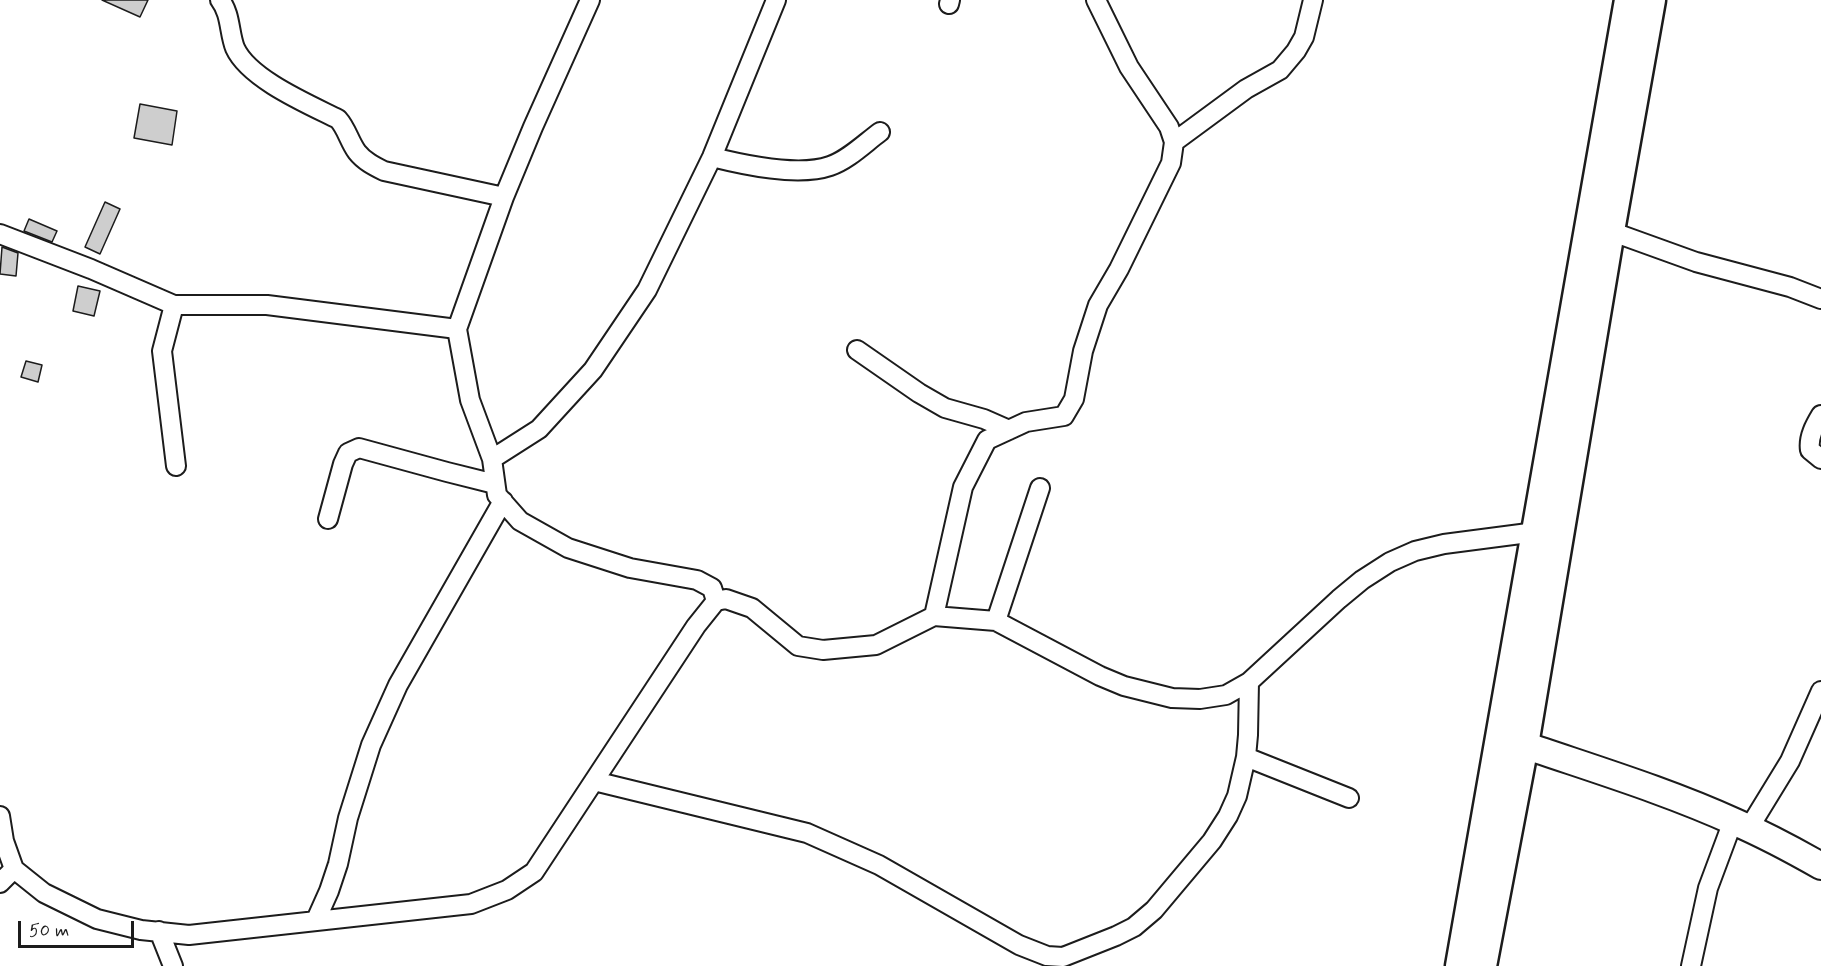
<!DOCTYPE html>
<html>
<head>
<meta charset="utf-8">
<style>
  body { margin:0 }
  #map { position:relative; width:1821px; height:966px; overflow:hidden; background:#fff; font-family:Mynerve,sans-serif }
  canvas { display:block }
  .scale { position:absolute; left:18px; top:921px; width:116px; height:27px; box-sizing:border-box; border:3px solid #1c1c1c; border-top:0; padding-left:8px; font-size:18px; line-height:21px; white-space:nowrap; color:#1c1c1c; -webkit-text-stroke:4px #fff; paint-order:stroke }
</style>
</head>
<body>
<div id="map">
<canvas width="1821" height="966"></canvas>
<div class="scale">50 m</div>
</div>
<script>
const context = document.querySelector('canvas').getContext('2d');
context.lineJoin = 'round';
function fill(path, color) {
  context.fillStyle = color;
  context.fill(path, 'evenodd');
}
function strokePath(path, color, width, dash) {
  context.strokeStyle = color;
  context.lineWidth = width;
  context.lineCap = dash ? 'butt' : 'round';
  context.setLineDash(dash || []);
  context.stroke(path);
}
const building = new Path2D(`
  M102,0H148L140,17Z
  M140,104L177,111L172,145L134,138Z
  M105,202L120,209L100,254L85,247Z
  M29,219L57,231L52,242L24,231Z
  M2,247L18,253L16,276L0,274Z
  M78,286L100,291L94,316L73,311Z
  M26,361L42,365L38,382L21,377Z`);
fill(building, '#cecece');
strokePath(building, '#1c1c1c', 1.5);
const street = new Path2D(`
  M220,0C231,14 229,33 235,48C249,79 308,104 338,119C347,129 349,141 357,152C364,161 374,166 384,171L504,197
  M590,0L533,127L504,197L457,329L470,400L492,459L497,495L520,521L568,548L630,568L697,580L712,588L716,601
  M949,4L950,0
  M1174,142L1246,89L1280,70L1296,51L1304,37L1313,0
  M712,157C744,165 798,177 830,166C848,160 865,143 880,132
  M1610,231L1696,262L1790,287L1821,299
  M0,234L91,269L174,305H267L457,329
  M174,305L162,351L176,466
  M857,350L919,393L945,408L984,419L1009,430
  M1821,415C1815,425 1808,437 1810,450L1821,459
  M492,459L539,429L593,370L647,290L712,157L776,0
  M328,519L343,464L348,453L359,448L447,472L495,484
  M934,616L963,487L987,440L1026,422L1064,416L1074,399L1083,351L1098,305L1119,269L1171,163L1174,142L1169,127L1129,67L1096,0
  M996,621L1040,488
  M1246,757L1349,798
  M594,781L807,833L879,865L1019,945L1047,956L1063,957L1116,936L1134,927L1154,910L1212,841L1228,816L1237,796L1246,757L1248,735L1249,682
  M0,816L4,841L14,869L44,893L97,919L141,930L189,935L471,904L507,890L534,872L696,626L716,601L726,599L752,608L798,646L823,650L876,645L934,616L996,621L1100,676L1124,686L1172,698L1200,699L1226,695L1249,682L1339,599L1362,580L1390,562L1415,551L1444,544L1536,532
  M1749,828L1790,761L1821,691
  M0,883L14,869
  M316,920L329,891L338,864L348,818L371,745L398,685L503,501
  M159,931L173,966
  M1691,966L1708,888L1733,821`);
const secondary = new Path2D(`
  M1524,745C1594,769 1667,791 1735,822C1765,835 1793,850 1821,866`);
const primary = new Path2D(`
  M1460,966L1629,0
  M1482,966L1524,745L1610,231L1651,0`);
strokePath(street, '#1c1c1c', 22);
strokePath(secondary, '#1c1c1c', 30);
strokePath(primary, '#1c1c1c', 33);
strokePath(street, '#fff', 18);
strokePath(secondary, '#fff', 26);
strokePath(primary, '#fff', 28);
</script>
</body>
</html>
